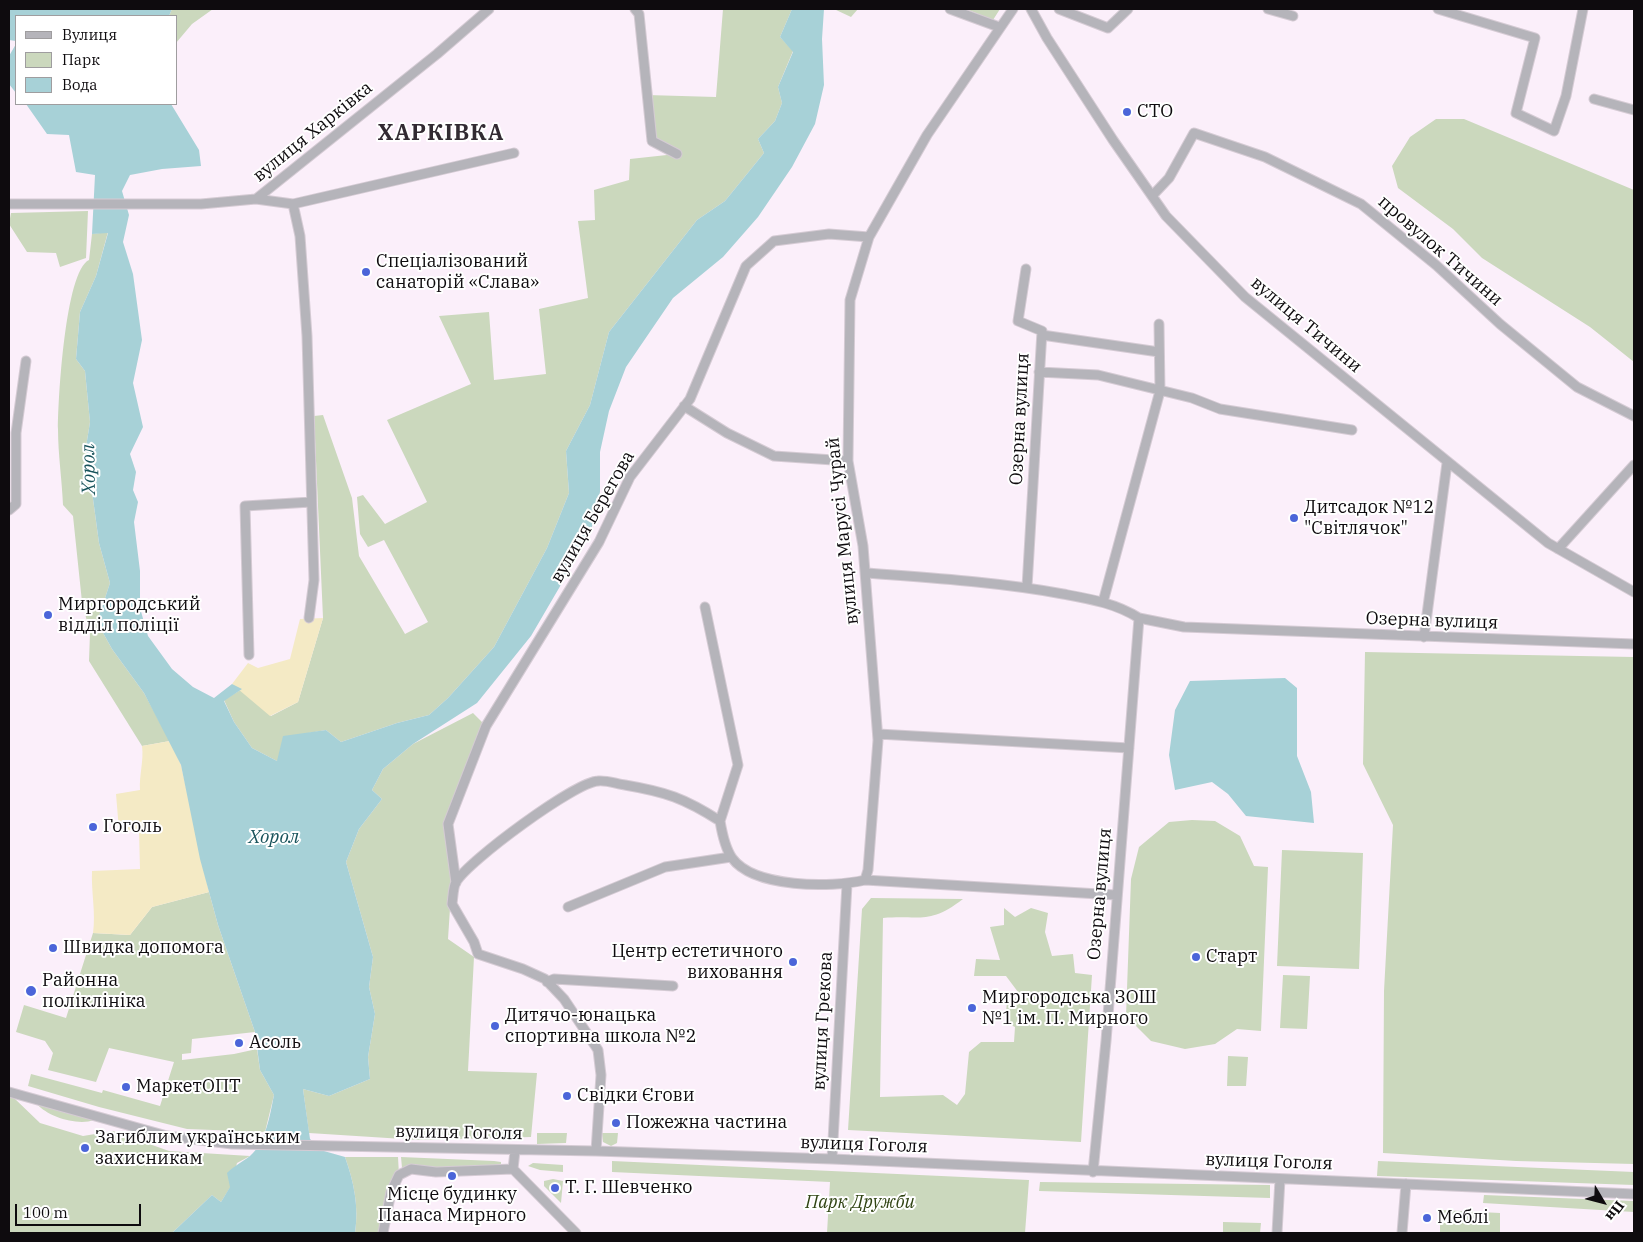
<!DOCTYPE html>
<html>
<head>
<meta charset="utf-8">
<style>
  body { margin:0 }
  #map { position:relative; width:1643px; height:1242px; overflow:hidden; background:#fbeffa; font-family:"IBM Plex Serif",serif }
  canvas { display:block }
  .frame { position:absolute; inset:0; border:10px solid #0e0b0e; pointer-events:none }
  .legend { position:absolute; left:15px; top:15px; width:162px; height:90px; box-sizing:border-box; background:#fff; border:1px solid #9f9d9f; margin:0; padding:6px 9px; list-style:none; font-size:15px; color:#0e0b0e }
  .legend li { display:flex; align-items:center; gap:10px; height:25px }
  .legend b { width:25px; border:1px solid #9f9d9f }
  .north { position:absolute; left:1578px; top:1177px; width:50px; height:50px; -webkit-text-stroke:4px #fff; paint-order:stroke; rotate:127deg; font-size:14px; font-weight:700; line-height:20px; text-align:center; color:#0e0b0e }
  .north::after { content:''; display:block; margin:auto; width:18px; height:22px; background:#0e0b0e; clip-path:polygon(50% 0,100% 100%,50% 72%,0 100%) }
  .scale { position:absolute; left:15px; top:1204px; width:126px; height:22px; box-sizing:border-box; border:2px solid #0e0b0e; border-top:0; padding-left:6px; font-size:15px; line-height:18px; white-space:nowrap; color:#0e0b0e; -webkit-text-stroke:4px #fff; paint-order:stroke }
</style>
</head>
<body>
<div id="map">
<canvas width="1643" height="1242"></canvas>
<div class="frame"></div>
<ul class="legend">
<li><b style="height:6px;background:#b5b4ba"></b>Вулиця</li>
<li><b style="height:14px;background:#cbd8bd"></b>Парк</li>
<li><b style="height:14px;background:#a7d1d7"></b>Вода</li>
</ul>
<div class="north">Пн</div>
<div class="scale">100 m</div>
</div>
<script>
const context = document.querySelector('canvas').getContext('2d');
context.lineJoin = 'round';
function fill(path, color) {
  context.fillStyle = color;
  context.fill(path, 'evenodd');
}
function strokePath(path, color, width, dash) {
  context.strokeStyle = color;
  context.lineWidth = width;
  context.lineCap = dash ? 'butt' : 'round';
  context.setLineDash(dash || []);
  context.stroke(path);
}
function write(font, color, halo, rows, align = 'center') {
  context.font = font + ' "IBM Plex Serif",serif';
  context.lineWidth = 4;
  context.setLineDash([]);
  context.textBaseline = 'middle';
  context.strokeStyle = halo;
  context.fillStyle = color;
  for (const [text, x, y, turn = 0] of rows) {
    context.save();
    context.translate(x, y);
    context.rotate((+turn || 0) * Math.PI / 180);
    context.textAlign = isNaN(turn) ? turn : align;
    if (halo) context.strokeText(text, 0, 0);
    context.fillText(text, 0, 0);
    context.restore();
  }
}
fill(new Path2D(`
  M172,9H213L192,24L176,43V16H169Z
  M723,9H792L780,37L793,51L778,87L782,103L775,121L758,139L764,153L725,201L697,220L609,332L590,405L566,451L569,493L547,548L494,647L448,698L429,715L397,723L341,742L326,730L309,733L277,761L252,748L234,722L224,700L242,689L271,716L298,702L323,618L314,416L323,415L352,498L359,556L405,634L428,622L384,540L368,547L360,534L357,497L363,495L385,524L427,502L387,420L471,384L439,316L489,312L494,380L546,374L539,309L588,298L578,221L595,220L594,190L629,180L630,159L676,154L652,141L647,95L716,97Z
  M834,9H858L851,17Z
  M966,9H1000L993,20Z
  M1436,119H1464L1634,190V362L1590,327L1482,258L1453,229L1398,188L1392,166L1410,137Z
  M88,211L86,258L60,267L56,253L27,252L9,224L11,213Z
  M108,232L96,276L80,312L76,359L85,371L90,422L86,447L99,543L110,583L97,622L112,649L144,693L170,741L142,746L89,661L90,633L82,602L73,516L63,505C62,480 58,454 58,429C58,401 65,271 89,260L92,234Z
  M1365,652L1634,657V1164L1516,1161L1383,1153L1384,991L1393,825L1363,764Z
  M473,713L486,726L448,824L452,878L448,939L474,957L468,1071L537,1073L531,1137L419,1140L309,1133L303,1089L329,1096L370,1079L368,1057L375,1014L369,987L373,957L346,862L359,829L382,799L372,790L383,769L413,744Z
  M1192,820L1215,821L1240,836L1254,866L1268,867L1261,1031L1237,1029L1215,1044L1185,1049L1151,1041L1126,1016L1131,879L1139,847L1169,822Z
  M1282,850L1363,853L1359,969L1277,966Z
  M209,892L218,925L255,1032L192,1039L191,1053L182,1054V1060L234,1054L257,1049L260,1070L274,1095L265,1132L187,1129L99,1107L28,1086L31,1074L102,1093L103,1090L160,1106L174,1062L109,1048L96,1082L48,1070L53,1053L45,1041L16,1032L24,1005L66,1018L93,933L130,935L152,907Z
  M871,898L963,899C929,925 921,915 883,918L880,1097L943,1095L957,1105L965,1094L969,1052L981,1042H1014L1015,1027L1005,1022L1007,1002L1021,996L1006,976H974L976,959L1000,960L990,927L1004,925V908L1015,917L1031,908L1048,913L1045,932L1052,956L1073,954L1075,973L1092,975L1081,1142L848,1130L862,909Z
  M1283,975L1310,976L1307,1029L1280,1028Z
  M1228,1056L1248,1057L1246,1086H1227Z
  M9,1097L14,1098L40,1123L83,1136L113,1131L169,1151L250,1156L237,1163L231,1186L221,1202L212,1195L172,1233H9Z
  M37,1104L94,1120C78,1126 48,1117 37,1104Z
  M537,1133H567L566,1143L537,1144Z
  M602,1133H618L617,1143L611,1146L603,1142Z
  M345,1157H398L399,1175L383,1233H355C359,1207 354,1182 345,1157Z
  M401,1157L494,1161L501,1162V1167L402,1168Z
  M612,1161L1029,1180L1025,1233H827L830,1182L612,1172Z
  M1378,1161L1634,1172V1185L1377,1176Z
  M533,1163L563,1165V1172L540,1170L528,1166Z
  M553,1179L563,1181L561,1203L544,1186V1181Z
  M1040,1182L1270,1185V1198L1039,1191Z
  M1484,1195L1634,1201V1212L1483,1203Z
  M1440,1210L1500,1213V1233H1440Z
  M1223,1222L1261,1223L1260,1233H1223Z`), '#cbd8bd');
fill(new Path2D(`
  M323,618L298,702L270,716L232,684L248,663L258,668L290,659L300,619Z
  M170,741L181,765L209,892L152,907L130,935L93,933C96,913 91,891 92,871L140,869L139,831L119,830L116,794L140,790C139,775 144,761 142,746Z`), '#f4eac5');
fill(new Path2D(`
  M9,9H172L169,16H16V41L9,40Z
  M792,9H824L822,39L824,85L815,124L792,167L758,217L723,257L673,298L626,367L609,411L600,452V492L590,535L531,636L477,703L413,744L383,769L372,790L382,799L359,829L346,862L373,957L369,987L375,1014L368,1057L370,1079L329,1096L303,1089L310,1139L324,1151L345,1157C354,1182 359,1207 355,1233H172L212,1195L221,1202L230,1187L227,1173C234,1166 242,1162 250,1156C266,1142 270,1115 274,1095L260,1070L255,1032L218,925L200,859L181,765L144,693L112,649L97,622L110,583L99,543L86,447L90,422L85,371L76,359L80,312L96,276L108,233L92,234L95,175L76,172L69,135L47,134L26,104H171L199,150L201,166L162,169L130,175L122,191L129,215L123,242L133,274L142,340L133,383L143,427L130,454L136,472L133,490L138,502L134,522L140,571V608L148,636L172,669L193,687L214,698L232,684L242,689L224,701L234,722L252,748L277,761L283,736L326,730L341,742L397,723L429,715L448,698L494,647L547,548L569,493L566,451L590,405L609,332L697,220L725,201L764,153L758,139L775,121L782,103L778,87L793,52L780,37Z
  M16,44V93L9,84V56Z
  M1285,678L1297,688V756L1311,792L1314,823L1246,816L1228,794L1212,782L1175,790L1169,755L1175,710L1190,681Z`), '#a7d1d7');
const minor = new Path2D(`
  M635,9L639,14L652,141L677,154
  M950,9L999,27
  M1031,9L1047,38L1113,140L1166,216L1245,297L1548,543L1634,592
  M1059,9L1108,28L1128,9
  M1268,9L1293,16
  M1438,9L1535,38L1516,113L1554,131L1566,96L1583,9
  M1594,99L1634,110
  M1152,196L1169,178L1194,133L1265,157L1361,204L1436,265L1500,324L1577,387L1634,416
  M256,199L293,204L514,153
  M9,204H201L256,199L437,54L489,9
  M293,204L300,236L307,336L314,580L309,618
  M1026,269L1018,321L1042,331L1027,587
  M1042,335L1159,352
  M1039,372L1098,375L1192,398L1220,409L1352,430
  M684,406L727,433L774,456L848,461
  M9,510L16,504V433L26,361
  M1558,549L1634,465
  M866,573C931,578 998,582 1063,594C1090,599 1115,603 1139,618L1106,1041L1093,1172
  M1103,602L1160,391L1159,324
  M705,607L738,765L720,821
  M1139,618L1184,627L1634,644
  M1424,637L1447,463
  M249,655L245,506L311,502
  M878,734L1129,748
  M865,880L868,870L878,740L863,546L848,461L850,300L869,237L927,135L1013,9
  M456,883L448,824L486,726L599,542L630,477L690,399L746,266L774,241L829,234L869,237
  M568,907L665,867L731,857
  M547,982L554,979L673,986
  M9,1092L167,1136L232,1144L596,1151L832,1159L1634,1194
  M515,1151L513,1169L576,1233
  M596,1151L601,1075L598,1050L564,999L545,979L523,969L478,954L474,942L452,904C453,897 453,887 456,882C468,861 575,782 598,781C606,780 617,784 625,785C666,792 684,798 720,821C722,833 725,848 732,858C754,888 831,888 865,880L1116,895
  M832,1159L847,884
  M383,1233L391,1192L399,1175L411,1169L436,1172L513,1169
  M1277,1233L1280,1179
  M1402,1233L1406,1184`);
strokePath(minor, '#d5cbd4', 11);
strokePath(minor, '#b5b4ba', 9);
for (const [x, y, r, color] of [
  [1127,112,5,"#4b65d9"],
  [366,272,5,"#4b65d9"],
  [1294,518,5,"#4b65d9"],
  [48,615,5,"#4b65d9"],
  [93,827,5,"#4b65d9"],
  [53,948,5,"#4b65d9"],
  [1196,957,5,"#4b65d9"],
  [793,962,5,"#4b65d9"],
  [31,991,6,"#4b65d9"],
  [972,1008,5,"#4b65d9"],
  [495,1026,5,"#4b65d9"],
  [239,1043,5,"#4b65d9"],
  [126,1087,5,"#4b65d9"],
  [567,1096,5,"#4b65d9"],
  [616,1123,5,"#4b65d9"],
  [85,1148,5,"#4b65d9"],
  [452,1176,5,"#4b65d9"],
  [555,1188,5,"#4b65d9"],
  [1427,1218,5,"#4b65d9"]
]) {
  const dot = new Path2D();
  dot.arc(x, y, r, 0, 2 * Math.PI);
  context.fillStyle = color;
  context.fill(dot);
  strokePath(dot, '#fff', 2);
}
write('18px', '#0e0b0e', '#fff', [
  ["СТО",1137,112],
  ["Спеціалізований",376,262],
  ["санаторій «Слава»",376,283],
  ["Дитсадок №12",1304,508],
  ["\"Світлячок\"",1304,529],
  ["Миргородський",58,605],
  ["відділ поліції",58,626],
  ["Гоголь",103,827],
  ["Швидка допомога",63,948],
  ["Центр естетичного",783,952,"right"],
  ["виховання",783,973,"right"],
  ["Старт",1206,957],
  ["Районна",42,981],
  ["поліклініка",42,1002],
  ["Миргородська ЗОШ",982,998],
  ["№1 ім. П. Мирного",982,1019],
  ["Дитячо-юнацька",505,1016],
  ["спортивна школа №2",505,1037],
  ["Асоль",249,1043],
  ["МаркетОПТ",136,1087],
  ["Свідки Єгови",577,1096],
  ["Пожежна частина",626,1123],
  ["Загиблим українським",95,1138],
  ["захисникам",95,1159],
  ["Т. Г. Шевченко",565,1188],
  ["Місце будинку",452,1195,"center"],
  ["Панаса Мирного",452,1216,"center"],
  ["Меблі",1437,1218]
], 'left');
write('18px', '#0e0b0e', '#fff', [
  ["вулиця Харківка",313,132,-39],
  ["провулок Тичини",1440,251,41],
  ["вулиця Тичини",1306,325,40],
  ["Озерна вулиця",1020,419,-87],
  ["вулиця Берегова",593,517,-60],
  ["вулиця Марусі Чурай",843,531,-96],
  ["Озерна вулиця",1432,621,2],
  ["Озерна вулиця",1100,894,-85],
  ["вулиця Грекова",823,1021,-87],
  ["вулиця Гоголя",459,1133,1],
  ["вулиця Гоголя",864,1145,2],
  ["вулиця Гоголя",1269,1162,2]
]);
write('italic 18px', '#314414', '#fff', [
  ["Парк Дружби",860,1203]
]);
write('italic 19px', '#18535b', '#fff', [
  ["Хорол",89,469,-91],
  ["Хорол",274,838]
]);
context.letterSpacing = '1px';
write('bold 22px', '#322a32', '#fff', [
  ["ХАРКІВКА",441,134]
]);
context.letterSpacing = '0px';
</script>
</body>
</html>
